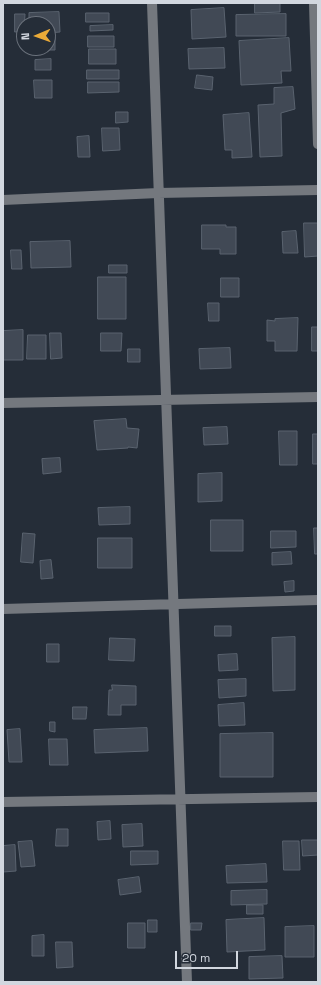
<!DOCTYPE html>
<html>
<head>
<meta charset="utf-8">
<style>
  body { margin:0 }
  #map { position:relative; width:321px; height:985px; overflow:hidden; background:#252d38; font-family:"Space Grotesk",sans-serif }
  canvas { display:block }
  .frame { position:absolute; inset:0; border:4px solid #d2d7df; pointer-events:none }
  .north { position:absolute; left:16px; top:16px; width:40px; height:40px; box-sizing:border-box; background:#252d38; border:1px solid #6a717b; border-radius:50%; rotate:268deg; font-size:11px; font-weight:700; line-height:16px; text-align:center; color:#d2d7df }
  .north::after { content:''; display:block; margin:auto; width:14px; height:18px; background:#eaaa38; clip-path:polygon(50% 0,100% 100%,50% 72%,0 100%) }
  .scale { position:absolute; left:175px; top:951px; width:63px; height:18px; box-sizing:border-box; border:2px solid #d2d7df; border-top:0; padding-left:5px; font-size:12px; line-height:14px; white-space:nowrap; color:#d2d7df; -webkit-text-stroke:3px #252d38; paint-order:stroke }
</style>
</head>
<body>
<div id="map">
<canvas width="321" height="985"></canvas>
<div class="frame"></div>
<div class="north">N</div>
<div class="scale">20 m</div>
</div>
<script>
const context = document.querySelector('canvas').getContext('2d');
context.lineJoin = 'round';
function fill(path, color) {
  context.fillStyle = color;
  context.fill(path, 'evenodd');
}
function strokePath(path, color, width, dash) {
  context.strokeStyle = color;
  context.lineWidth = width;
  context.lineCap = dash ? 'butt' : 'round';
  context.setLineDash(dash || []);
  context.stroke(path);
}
const building = new Path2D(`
  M255,3H280V12L255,13Z
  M224,8L226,37L192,39L191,10Z
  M59,12L60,32L48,33V24H29V13Z
  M86,13H109V22H86Z
  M15,14H25L24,31L15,32Z
  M286,14V36H236V15Z
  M113,25V30L90,31V26Z
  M88,36H114V47H88Z
  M48,37H55V50H32V48H48Z
  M289,38L291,71H281L282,83L241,85L239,41Z
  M224,48L225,68L189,69L188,49Z
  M89,49H116V64H89Z
  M51,59V70H35V60Z
  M87,70H119V79H87Z
  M197,75L213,77L212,90L195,88Z
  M34,80H52V98H35Z
  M88,82H119V92L88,93Z
  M293,87L295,109L281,113L282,156L260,157L258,105L274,104V88Z
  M116,112H128V122L116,123Z
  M249,113L252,157L232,158V150H225L223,115Z
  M102,128H119L120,150L103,151Z
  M89,136L90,157H78L77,137Z
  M304,223H318V256L305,257Z
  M202,225H226V227H236V254H220V249H202Z
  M296,231L298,253H283L282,232Z
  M70,241L71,267L31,268L30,242Z
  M11,250H21L22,269H12Z
  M109,265H127V273H109Z
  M98,277H126V319H98Z
  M221,278H239V297H221Z
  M208,303H219V321H209Z
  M298,318L297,351H275V341H267V320L275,321V319Z
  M312,327H318V351H312Z
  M23,330V360H3V331Z
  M50,333H61L62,358L51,359Z
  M101,333H122L121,351H101Z
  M28,335H46V359H27Z
  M230,348L231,368L200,369L199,349Z
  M128,349H140V362H128Z
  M126,419L127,428L139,429L137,448L128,447V448L97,450L94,421Z
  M227,427L228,444L204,445L203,428Z
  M279,431H297V465H280Z
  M313,434H318V464H313Z
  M60,458L61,472L43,474L42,459Z
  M222,473V501L198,502V474Z
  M130,507V524L99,525L98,508Z
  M211,520H243V551H211Z
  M314,528H318V554H315Z
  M271,531H296V547L271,548Z
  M23,533L35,534L33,563L21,562Z
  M98,538H132V568H98Z
  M291,552L292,564L272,565V553Z
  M51,560L53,578L41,579L40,561Z
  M294,581V591L285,592L284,582Z
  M215,626H231V636H215Z
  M295,637V690L273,691L272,638Z
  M110,638L135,639L134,661L109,660Z
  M47,644H59V662H47Z
  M237,654L238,670L219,671L218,655Z
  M246,679V696L219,698L218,680Z
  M112,685L136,686V705H121V715H108L109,690H112Z
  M244,703L245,725L219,726L218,705Z
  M73,707H87L86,719H73Z
  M50,722H55V732L50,731Z
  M147,728L148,751L95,753L94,730Z
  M20,729L22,762H9L7,730Z
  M273,733V777H220V734Z
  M49,739H67L68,765H50Z
  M110,821L111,839L98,840L97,822Z
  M142,824L143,846L123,847L122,825Z
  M57,829H68V846H56Z
  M302,840H318V855L303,856Z
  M32,841L35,866L21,867L18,842Z
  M283,841H299L300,870H284Z
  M15,845L16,871L3,872V846Z
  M131,851H158V864L131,865Z
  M266,864L267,882L227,883L226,866Z
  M139,877L141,892L120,895L118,880Z
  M267,890V904L231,905V891Z
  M247,905H263V914H247Z
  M264,918L265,950L227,952L226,920Z
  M148,920H157V932H148Z
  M128,923H145V948H128Z
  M191,923H202L201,930H191Z
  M314,926V957H285V927Z
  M44,935V956H32V936Z
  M56,942H72L73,967L57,968Z
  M282,956L283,978L249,979V957Z`);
fill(building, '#414955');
strokePath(building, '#5a636f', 1);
strokePath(new Path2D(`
  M152,3L187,982
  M314,3L318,144
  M3,200L158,193L318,190
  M3,403L318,397
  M3,609L318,600
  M3,802L318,797`), '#74787e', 10);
</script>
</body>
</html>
